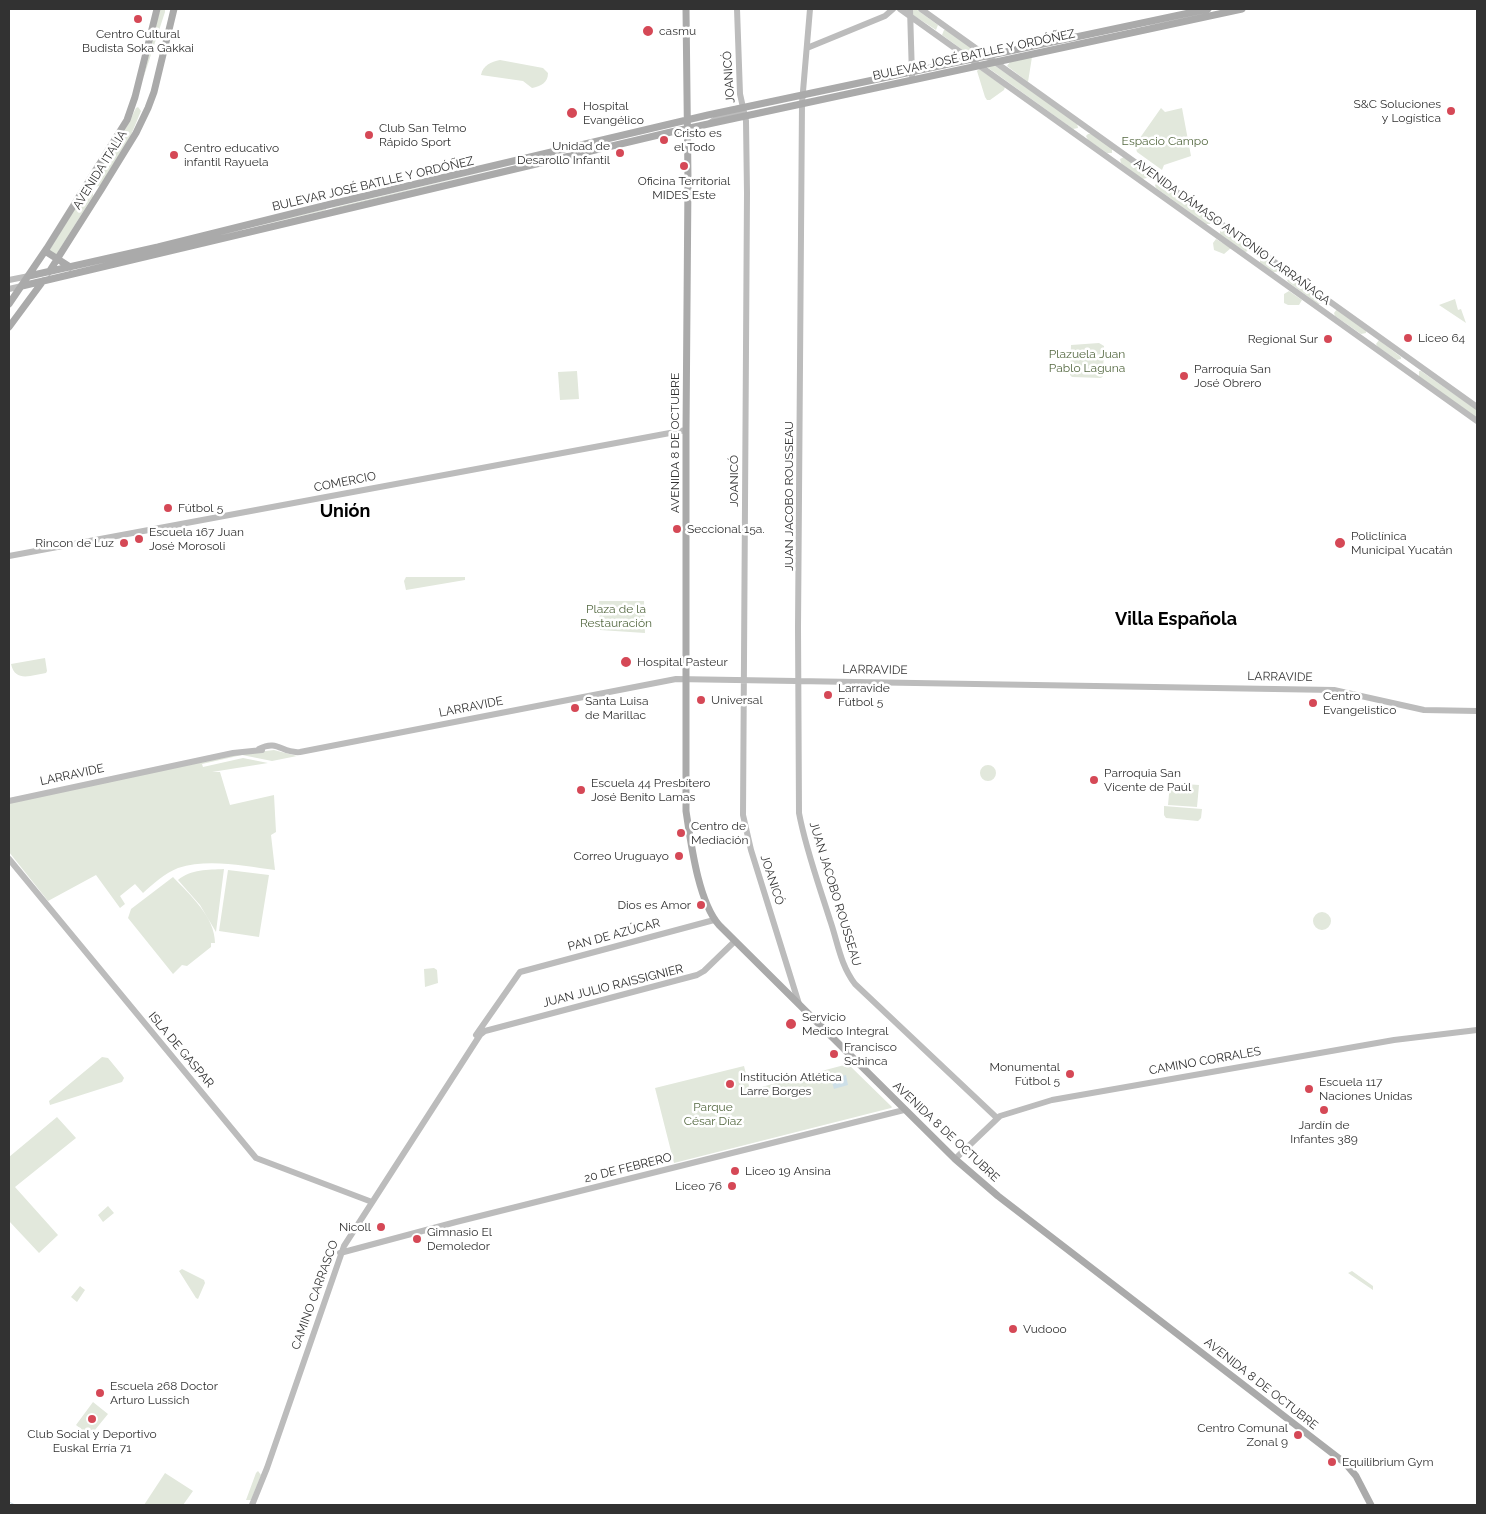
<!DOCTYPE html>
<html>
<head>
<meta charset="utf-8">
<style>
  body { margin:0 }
  #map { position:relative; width:1486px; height:1514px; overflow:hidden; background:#fff; font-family:Raleway,sans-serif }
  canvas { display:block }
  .frame { position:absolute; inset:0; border:10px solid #323232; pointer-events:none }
</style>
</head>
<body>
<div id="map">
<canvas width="1486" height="1514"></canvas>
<div class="frame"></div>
</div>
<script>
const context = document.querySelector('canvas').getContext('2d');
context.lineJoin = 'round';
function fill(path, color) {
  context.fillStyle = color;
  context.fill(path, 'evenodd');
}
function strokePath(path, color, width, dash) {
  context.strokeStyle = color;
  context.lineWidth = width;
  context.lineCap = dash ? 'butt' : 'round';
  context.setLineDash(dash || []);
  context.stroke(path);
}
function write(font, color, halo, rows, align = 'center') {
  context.font = font + ' Raleway,sans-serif';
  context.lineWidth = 5;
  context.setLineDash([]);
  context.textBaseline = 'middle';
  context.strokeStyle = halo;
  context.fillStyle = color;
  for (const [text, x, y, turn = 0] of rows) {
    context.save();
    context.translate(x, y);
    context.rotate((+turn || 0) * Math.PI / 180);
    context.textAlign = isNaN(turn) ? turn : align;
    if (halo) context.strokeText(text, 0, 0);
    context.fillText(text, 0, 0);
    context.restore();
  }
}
fill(new Path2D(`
  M160,9H165V12L143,79Z
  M911,9H916L938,25L936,30L913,15Z
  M944,30H946L980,54L971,56L942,35Z
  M1032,57L1028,82L1007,66L1010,62Z
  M500,60L543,68L548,73C548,83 541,86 532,88L523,81L481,75C483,65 491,62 500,60Z
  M994,65L1077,123L1078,128L1073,129L987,67Z
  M979,69L1005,87L1004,90L990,100H987L985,97L977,71Z
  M138,107L141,111L131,135L100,186L92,187L91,184L126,128L136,108Z
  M1161,108L1165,112L1182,108L1191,156L1164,165L1162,170L1137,152L1135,145Z
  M1088,134H1091L1112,148V153H1107L1088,140L1086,136Z
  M1124,157L1147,174V178L1142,179L1121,163L1120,159Z
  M513,165L333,209L332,208Z
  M1158,182L1211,220L1210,224H1206L1156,188L1155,185Z
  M86,191H93V196L56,255L49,251Z
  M326,209V210L224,234Z
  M1222,228L1251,248V250L1245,252L1220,234V229Z
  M1216,239L1231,248L1224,254L1214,250L1213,243Z
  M1263,257L1278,268L1277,272H1273L1260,263V259Z
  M1290,276L1324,301L1323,303L1318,304L1288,282L1286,278Z
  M1289,291L1302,300L1299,305H1288L1284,303V294Z
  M1455,299L1458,310L1461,309L1466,323L1439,305Z
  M1337,309L1366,331V333L1361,334L1335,316L1334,313Z
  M1379,340L1401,357V359L1397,360L1378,347L1376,344Z
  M1099,343L1104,346L1103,376L1101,378L1072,377L1070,375L1071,345Z
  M577,371L579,399L560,400L558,372Z
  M1419,371H1421L1477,410V418L1419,377Z
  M406,577H465V580L406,590L404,581Z
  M599,601H644L645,633L600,630Z
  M45,658L47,671L46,673C32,675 15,683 11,664Z
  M274,750L297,756L272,761L242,755L202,764L203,767L243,758L268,763L212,772H220L230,805L274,795L276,832L271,835L275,870C245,866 208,858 178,868C165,873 153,884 143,893L135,884L120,896L125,904L120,908L96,875L48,901L9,852V803L241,754Z
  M980 773a8 8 0 1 1 16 0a8 8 0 1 1-16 0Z
  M1170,783L1199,785L1197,807L1168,805Z
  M1164,806L1202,809L1201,818L1198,821L1166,818L1164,815Z
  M224,869L216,932L200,905L178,880C191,869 208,870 224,869Z
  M228,870L269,875L259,937L219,931Z
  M173,877C190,895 215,917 215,943H211V947L187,966L182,965L173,974L128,918L131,909Z
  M1313 921a9 9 0 1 1 18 0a9 9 0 1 1-18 0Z
  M434,968L437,970L438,983L425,987L424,969Z
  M102,1057L108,1058L122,1075L124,1078L122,1082L50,1105L49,1101Z
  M848,1064L892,1107L891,1108L674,1163L655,1088L744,1066L750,1090Z
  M57,1117L76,1138L15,1187L58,1235L39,1253L9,1221V1157Z
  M108,1206L114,1213L103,1222L98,1215Z
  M182,1269L204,1280L205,1283L198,1299L196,1298L179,1271Z
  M1352,1271L1373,1286V1290L1348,1273Z
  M80,1286L85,1290L77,1302L71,1297Z
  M93,1402L108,1414L90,1436L76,1425Z
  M258,1471L261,1475L251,1500H246L256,1473Z
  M165,1473L193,1491L183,1505H144Z`), '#e2e8dc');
fill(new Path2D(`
  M846,1075L848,1085L834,1089L831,1079Z`), '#cddfe8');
strokePath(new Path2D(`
  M9,1502L15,1505`), '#cddfe8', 1);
strokePath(new Path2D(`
  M737,9L740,94L746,121L747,193L743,815L751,850L799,1004
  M810,9L802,103L798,627L799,813C806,850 819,885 830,920C838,943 840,964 855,984L997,1118
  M900,9L1477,421
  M910,9L912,76
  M921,9L1477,407
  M807,48L885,16L893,9
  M710,123L717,118L739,113L742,108
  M9,280L29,276
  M9,289L22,286
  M9,556L686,430
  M259,749C278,739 282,754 300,752L676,679L1334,690L1424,710L1477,711
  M9,801L233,753L262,750
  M9,859L256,1158L372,1202
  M476,1035L520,972L714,920
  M955,1159L1000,1116L1052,1100L1394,1040L1477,1030
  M340,1253L456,1222L904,1110
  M252,1505L267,1468L344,1246L480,1035L485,1031L697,975L704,971L735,941`), '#bcbcbc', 6);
strokePath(new Path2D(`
  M686,9L688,180L686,430V811C691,843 698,901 719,925L955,1159L998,1196L1345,1463L1356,1476L1371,1505
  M45,251L70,267
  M49,272L101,190L136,133L148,108L154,92L174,9
  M29,276L158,247L327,205L708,115L1208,9
  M22,286L671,132L1242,9
  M9,304L47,248L127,120L135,97L157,9
  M9,327L43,281`), '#aaa', 7);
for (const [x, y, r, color] of [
  [138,19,5,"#d54856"],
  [648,31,6,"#d54856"],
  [1451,111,5,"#d54856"],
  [572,113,6,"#d54856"],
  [369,135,5,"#d54856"],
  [664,140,5,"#d54856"],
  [620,153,5,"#d54856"],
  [174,155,5,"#d54856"],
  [684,166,5,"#d54856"],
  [1408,338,5,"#d54856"],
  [1328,339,5,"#d54856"],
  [1184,376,5,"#d54856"],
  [168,508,5,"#d54856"],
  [677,529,5,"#d54856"],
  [139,539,5,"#d54856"],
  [124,543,5,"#d54856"],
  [1340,543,6,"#d54856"],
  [626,662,6,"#d54856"],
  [828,695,5,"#d54856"],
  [701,700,5,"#d54856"],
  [1313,703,5,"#d54856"],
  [575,708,5,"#d54856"],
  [1094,780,5,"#d54856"],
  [581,790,5,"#d54856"],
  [681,833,5,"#d54856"],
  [679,856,5,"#d54856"],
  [701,905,5,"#d54856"],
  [791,1024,6,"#d54856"],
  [834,1054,5,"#d54856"],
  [1070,1074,5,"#d54856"],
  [730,1084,5,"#d54856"],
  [1309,1089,5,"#d54856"],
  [1324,1110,5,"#d54856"],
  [735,1171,5,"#d54856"],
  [732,1186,5,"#d54856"],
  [381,1227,5,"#d54856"],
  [417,1239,5,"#d54856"],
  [1013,1329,5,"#d54856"],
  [100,1393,5,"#d54856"],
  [92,1419,5,"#d54856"],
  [1298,1435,5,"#d54856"],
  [1332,1462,5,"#d54856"]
]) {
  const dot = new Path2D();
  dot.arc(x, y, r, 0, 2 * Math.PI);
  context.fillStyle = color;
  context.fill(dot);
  strokePath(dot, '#fff', 2);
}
write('12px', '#323232', '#fff', [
  ["casmu",659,31],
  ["Centro Cultural",138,34,"center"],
  ["Budista Soka Gakkai",138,48,"center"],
  ["S&C Soluciones",1441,104,"right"],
  ["y Logística",1441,118,"right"],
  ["Hospital",583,106],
  ["Evangélico",583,120],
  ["Club San Telmo",379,128],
  ["Rápido Sport",379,142],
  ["Cristo es",674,133],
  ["el Todo",674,147],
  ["Unidad de",610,146,"right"],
  ["Desarollo Infantil",610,160,"right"],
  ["Centro educativo",184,148],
  ["infantil Rayuela",184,162],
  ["Oficina Territorial",684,181,"center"],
  ["MIDES Este",684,195,"center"],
  ["Liceo 64",1418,338],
  ["Regional Sur",1318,339,"right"],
  ["Parroquía San",1194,369],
  ["José Obrero",1194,383],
  ["Fútbol 5",178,508],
  ["Seccional 15a.",687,529],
  ["Escuela 167 Juan",149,532],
  ["José Morosoli",149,546],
  ["Policlínica",1351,536],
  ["Municipal Yucatán",1351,550],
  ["Rincon de Luz",114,543,"right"],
  ["Hospital Pasteur",637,662],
  ["Larravide",838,688],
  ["Fútbol 5",838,702],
  ["Centro",1323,696],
  ["Evangelistico",1323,710],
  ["Universal",711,700],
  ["Santa Luisa",585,701],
  ["de Marillac",585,715],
  ["Parroquia San",1104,773],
  ["Vicente de Paúl",1104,787],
  ["Escuela 44 Presbítero",591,783],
  ["José Benito Lamas",591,797],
  ["Centro de",691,826],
  ["Mediación",691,840],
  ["Correo Uruguayo",669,856,"right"],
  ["Dios es Amor",691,905,"right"],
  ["Servicio",802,1017],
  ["Medico Integral",802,1031],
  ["Francisco",844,1047],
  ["Schinca",844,1061],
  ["Monumental",1060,1067,"right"],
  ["Fútbol 5",1060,1081,"right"],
  ["Institución Atlética",740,1077],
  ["Larre Borges",740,1091],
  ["Escuela 117",1319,1082],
  ["Naciones Unidas",1319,1096],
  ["Jardín de",1324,1125,"center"],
  ["Infantes 389",1324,1139,"center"],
  ["Liceo 19 Ansina",745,1171],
  ["Liceo 76",722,1186,"right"],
  ["Nicoll",371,1227,"right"],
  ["Gimnasio El",427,1232],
  ["Demoledor",427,1246],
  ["Vudooo",1023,1329],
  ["Escuela 268 Doctor",110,1386],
  ["Arturo Lussich",110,1400],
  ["Centro Comunal",1288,1428,"right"],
  ["Zonal 9",1288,1442,"right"],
  ["Club Social y Deportivo",92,1434,"center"],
  ["Euskal Erría 71",92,1448,"center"],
  ["Equilibrium Gym",1342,1462]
], 'left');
write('12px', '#323232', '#fff', [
  ["BULEVAR JOSÉ BATLLE Y ORDÓÑEZ",974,55,-12],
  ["JOANICÓ",729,77,-94],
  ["AVENIDA ITALIA",100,170,-58],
  ["BULEVAR JOSÉ BATLLE Y ORDÓÑEZ",373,184,-13],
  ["AVENIDA DÁMASO ANTONIO LARRAÑAGA",1232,232,36],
  ["AVENIDA 8 DE OCTUBRE",675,443,-90],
  ["JOANICÓ",734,481,-90],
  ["COMERCIO",345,482,-11],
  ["JUAN JACOBO ROUSSEAU",789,496,-90],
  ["LARRAVIDE",875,670,1],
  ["LARRAVIDE",1280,677,1],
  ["LARRAVIDE",471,707,-11],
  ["LARRAVIDE",72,775,-12],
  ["JOANICÓ",772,880,72],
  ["JUAN JACOBO ROUSSEAU",835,894,73],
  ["PAN DE AZÚCAR",614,935,-15],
  ["JUAN JULIO RAISSIGNIER",613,986,-14],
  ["ISLA DE GASPAR",181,1050,50],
  ["CAMINO CORRALES",1205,1061,-10],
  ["AVENIDA 8 DE OCTUBRE",946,1132,43],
  ["20 DE FEBRERO",628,1168,-14],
  ["CAMINO CARRASCO",315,1295,-70],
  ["AVENIDA 8 DE OCTUBRE",1261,1384,38]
]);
write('12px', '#566a43', '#fff', [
  ["Espacio Campo",1165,141],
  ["Plazuela Juan",1087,354],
  ["Pablo Laguna",1087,368],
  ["Plaza de la",616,609],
  ["Restauración",616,623],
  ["Parque",713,1107],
  ["César Díaz",713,1121]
]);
write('bold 18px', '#000', '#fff', [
  ["Unión",345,512],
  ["Villa Española",1176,620]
]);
</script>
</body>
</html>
